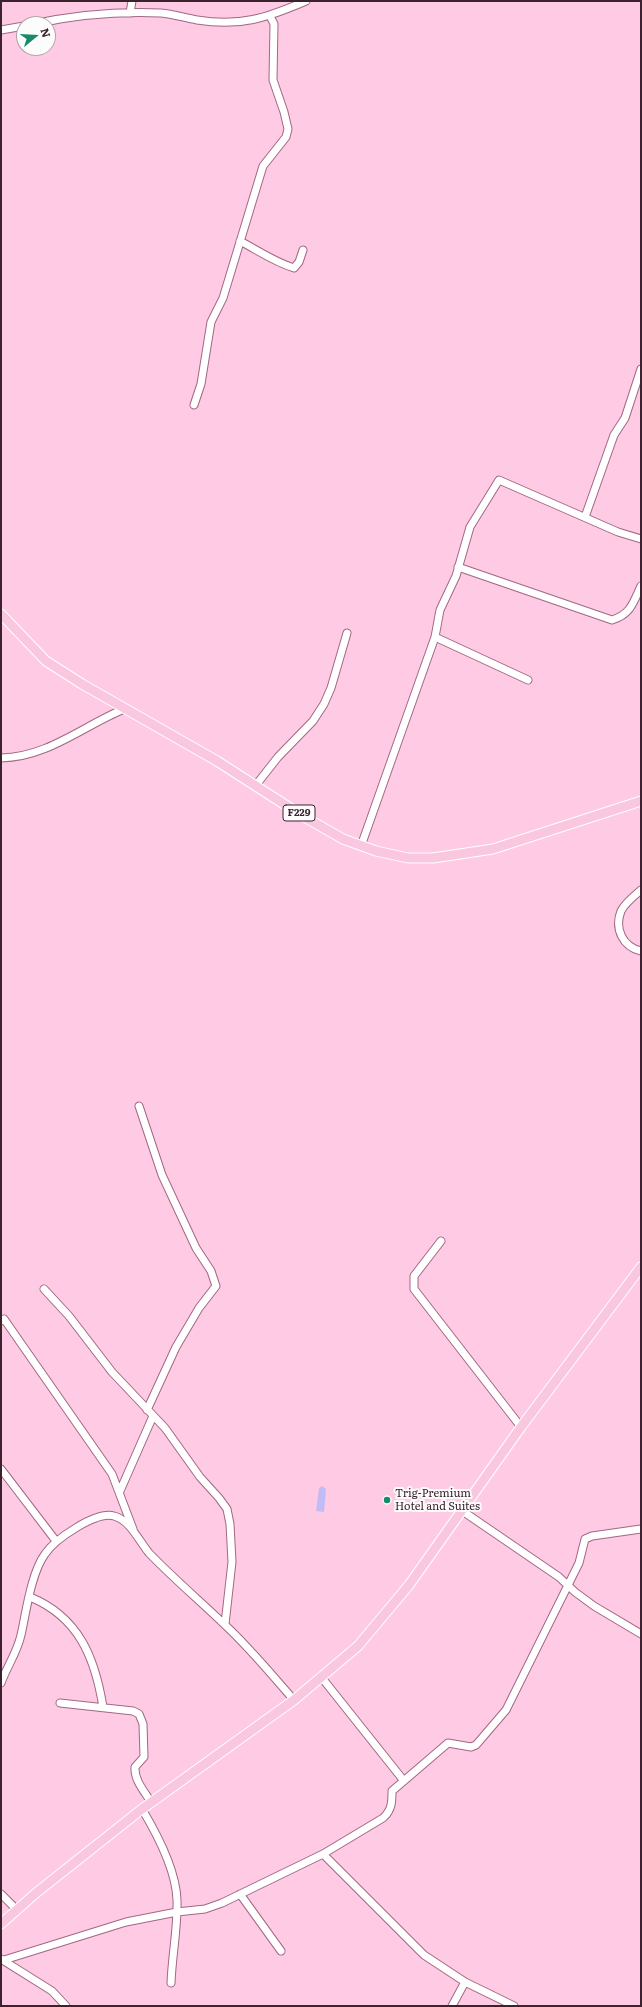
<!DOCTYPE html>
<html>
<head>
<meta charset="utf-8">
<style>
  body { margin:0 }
  #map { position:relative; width:642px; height:2007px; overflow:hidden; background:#ffcae3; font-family:Literata,serif }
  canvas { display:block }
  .frame { position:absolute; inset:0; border:2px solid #3b222e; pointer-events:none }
  .north { position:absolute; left:16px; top:16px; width:40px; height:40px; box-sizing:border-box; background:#fcfcfc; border:1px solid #afa5aa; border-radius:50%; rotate:72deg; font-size:11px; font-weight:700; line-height:16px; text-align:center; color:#3b222e }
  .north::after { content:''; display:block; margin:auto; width:14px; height:18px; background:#178a6b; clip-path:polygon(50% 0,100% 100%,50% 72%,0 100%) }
</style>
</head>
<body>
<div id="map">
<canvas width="642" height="2007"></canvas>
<div class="frame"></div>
<div class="north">N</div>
</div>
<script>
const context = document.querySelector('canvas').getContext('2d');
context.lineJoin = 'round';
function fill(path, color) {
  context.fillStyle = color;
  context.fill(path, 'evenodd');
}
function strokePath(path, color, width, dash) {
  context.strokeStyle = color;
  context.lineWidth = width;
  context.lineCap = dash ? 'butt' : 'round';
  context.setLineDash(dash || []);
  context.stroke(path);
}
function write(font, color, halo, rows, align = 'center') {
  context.font = font + ' Literata,serif';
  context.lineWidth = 4;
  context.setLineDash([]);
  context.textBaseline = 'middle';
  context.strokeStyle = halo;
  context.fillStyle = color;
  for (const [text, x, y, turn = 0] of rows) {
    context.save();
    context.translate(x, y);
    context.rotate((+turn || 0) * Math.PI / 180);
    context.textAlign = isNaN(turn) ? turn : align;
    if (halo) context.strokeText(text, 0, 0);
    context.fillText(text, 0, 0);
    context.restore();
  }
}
fill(new Path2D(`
  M322,1486L326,1489L324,1512L316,1511L319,1488Z`), '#c1bbf7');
const minor = new Path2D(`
  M130,13L132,1
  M33,24C75,15 118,11 161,13C173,14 185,18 197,20C241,27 266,18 306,1
  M1,30L24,26
  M240,241C259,251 274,262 294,268L299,262L303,250
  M194,405L201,384L211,322L223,298L263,166L286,137L288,129L284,112L273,80L274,24L270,16
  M585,517L614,435L625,418L641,369
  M458,567L612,620C631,614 633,603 641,586
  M435,637L528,680
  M1,758C48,757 83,726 124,709
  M256,785L278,757L313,721L324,704L331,688L347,633
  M361,846L435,637L440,610L456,576L470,527L499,480L618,532L641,539
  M641,890C634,896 625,903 621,911C614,929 623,947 641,951
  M139,1106L162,1175L196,1248L211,1271L216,1286L199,1308L176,1347L147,1410
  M441,1241L414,1276V1289L521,1427
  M44,1289L69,1316L112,1372L165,1428L200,1477L219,1498L227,1509L230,1524L232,1562L225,1624
  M1,1321L4,1319L112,1474L133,1529
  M1,1469L56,1541
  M120,1491L153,1416
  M461,1510L559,1577L575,1592L594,1606L641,1634
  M30,1597C79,1617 95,1658 103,1707
  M322,1678L404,1781
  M1,1683C7,1666 17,1653 21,1635C26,1613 31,1573 45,1554C55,1539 96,1511 114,1516C130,1520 139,1541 149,1553C173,1578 199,1600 224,1624C249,1647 271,1674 294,1700
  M60,1703L133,1711L139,1714L143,1724L144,1757L135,1767C134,1780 144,1791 151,1802
  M142,1809C157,1834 176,1869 177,1900C178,1927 172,1955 171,1983
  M323,1854L424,1955L465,1982L514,2006
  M1,1894L17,1910
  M240,1894L281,1951
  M1,1959L52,1991L66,2006
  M4,1960L126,1922L177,1912L205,1909L222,1903L323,1854L383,1818C392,1810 392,1802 392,1791L448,1743L471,1747L476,1745L506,1710L579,1563L585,1539L592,1536L641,1529
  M452,2006L465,1982`);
const major = new Path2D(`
  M1,614L46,661L82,684L217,761L301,815L343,839L376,851L408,858H433L493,849L641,801
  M1,1924L36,1893L142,1809L294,1700L358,1646L409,1585L521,1427L641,1267`);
strokePath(minor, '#a26784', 9);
strokePath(major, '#fff', 11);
strokePath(minor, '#fff', 7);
strokePath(major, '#fac7e0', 9);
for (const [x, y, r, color] of [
  [387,1500,4,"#178a6b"]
]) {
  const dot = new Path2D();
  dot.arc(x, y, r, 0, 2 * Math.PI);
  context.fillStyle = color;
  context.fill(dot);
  strokePath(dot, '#fcfcfc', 1.5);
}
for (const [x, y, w] of [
  [299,813,32]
]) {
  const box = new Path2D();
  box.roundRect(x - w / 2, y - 8, w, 16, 3);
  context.fillStyle = '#fcfcfc';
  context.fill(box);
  strokePath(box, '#3b222e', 1);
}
write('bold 10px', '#3b222e', null, [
  ["F229",299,813]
]);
write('11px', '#3b222e', '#fcfcfc', [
  ["Trig-Premium",395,1494],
  ["Hotel and Suites",395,1507]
], 'left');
</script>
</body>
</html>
